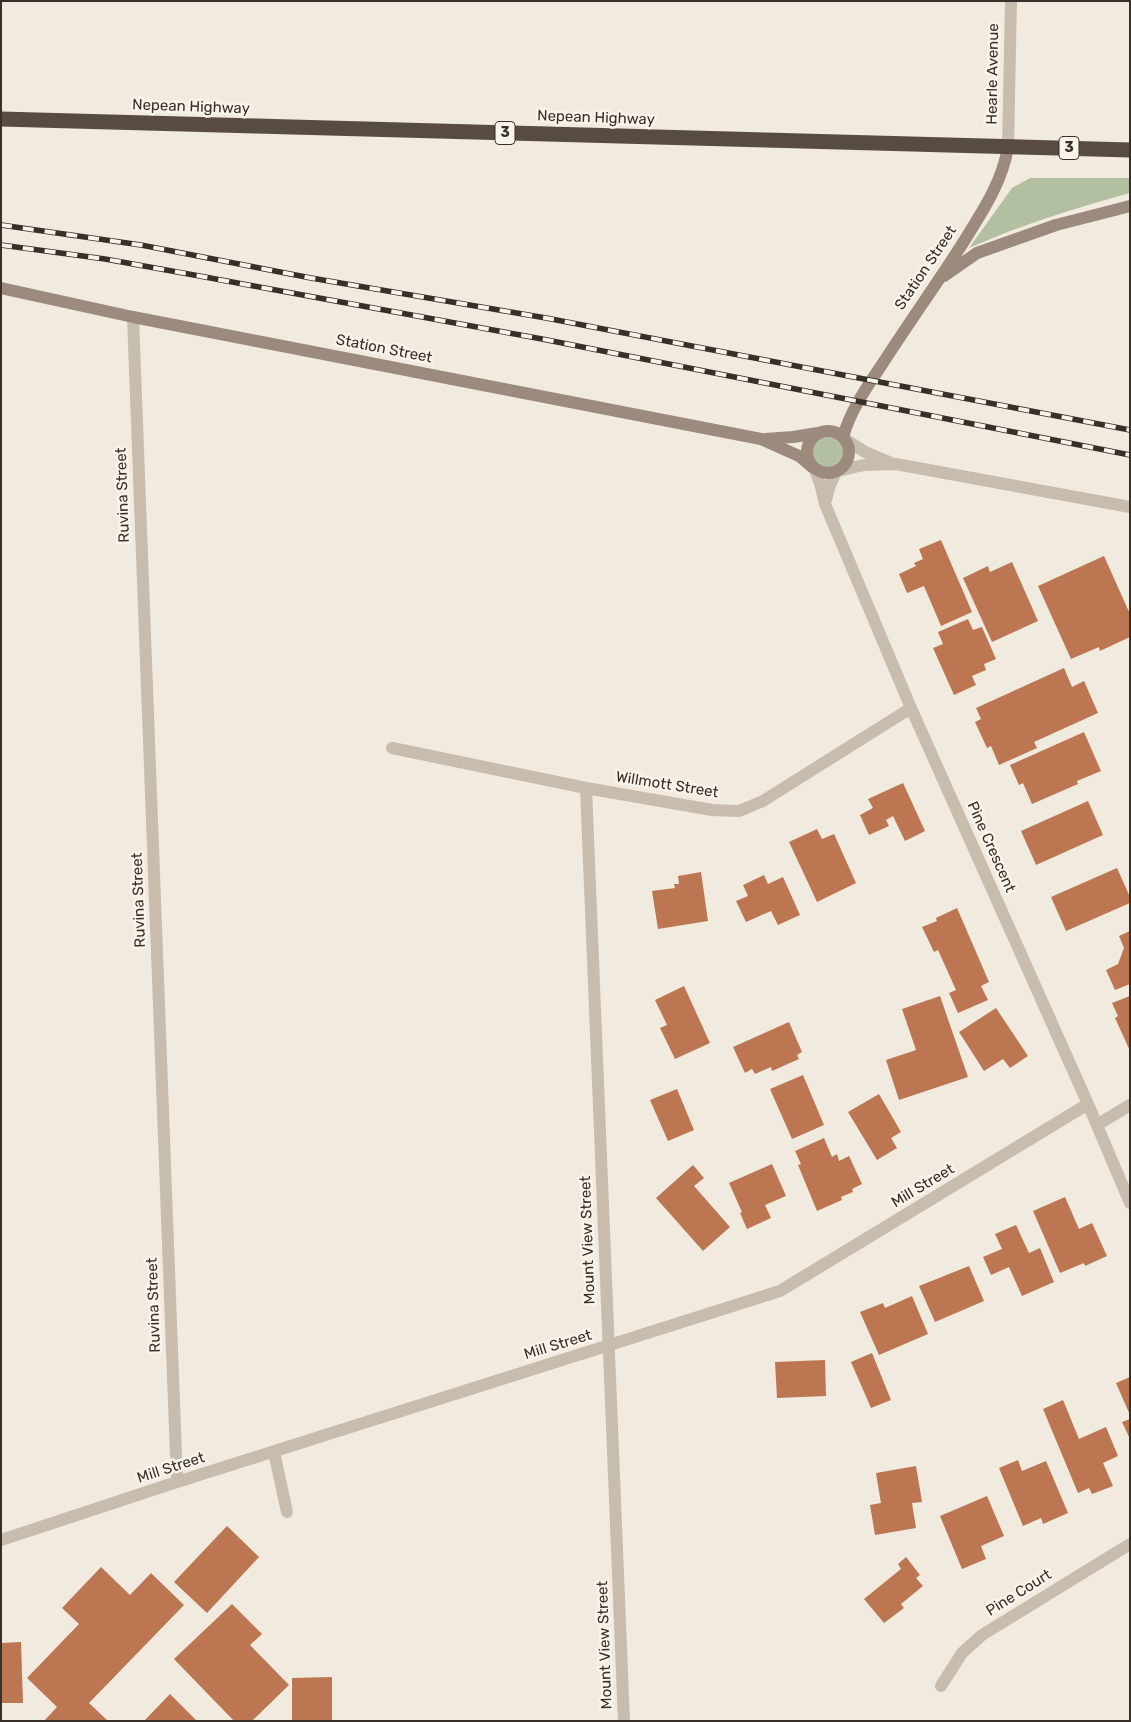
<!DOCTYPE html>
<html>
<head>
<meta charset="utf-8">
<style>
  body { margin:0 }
  #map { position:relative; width:1131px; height:1722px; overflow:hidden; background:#f1eadf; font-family:Rubik,sans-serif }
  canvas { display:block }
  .frame { position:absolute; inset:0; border:2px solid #372f2a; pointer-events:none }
</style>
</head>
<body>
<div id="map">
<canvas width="1131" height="1722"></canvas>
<div class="frame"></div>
</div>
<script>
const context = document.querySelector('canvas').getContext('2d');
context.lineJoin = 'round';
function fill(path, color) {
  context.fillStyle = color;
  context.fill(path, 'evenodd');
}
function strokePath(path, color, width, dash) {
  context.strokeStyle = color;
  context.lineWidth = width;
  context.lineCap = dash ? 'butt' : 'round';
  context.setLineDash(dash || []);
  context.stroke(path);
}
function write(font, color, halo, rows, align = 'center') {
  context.font = font + ' Rubik,sans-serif';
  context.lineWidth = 5;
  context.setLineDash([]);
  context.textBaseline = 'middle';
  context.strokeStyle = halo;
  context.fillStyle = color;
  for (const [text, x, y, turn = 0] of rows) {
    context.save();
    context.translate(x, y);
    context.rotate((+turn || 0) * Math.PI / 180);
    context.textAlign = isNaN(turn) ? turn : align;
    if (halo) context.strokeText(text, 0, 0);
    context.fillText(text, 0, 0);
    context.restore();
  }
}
fill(new Path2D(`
  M1030,178H1130V193C1075,208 1021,225 969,248L1012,188Z
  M810 452a18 18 0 1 1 36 0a18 18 0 1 1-36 0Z`), '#b2bfa0');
fill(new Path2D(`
  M941,540L972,612L941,626L924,586L907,593L899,574L916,566L914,563L923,559L919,549Z
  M1104,556L1130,614V637L1100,651L1099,647L1071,659L1038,586Z
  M1012,562L1038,621L992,642L963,578L988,566L990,572Z
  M968,619L973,630L982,627L996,659L984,664L986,670L972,676L976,685L954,695L933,648L943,644L938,632Z
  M1064,668L1072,687L1084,681L1098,713L1034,742L1037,748L999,765L991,746L987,748L975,722L981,719L976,708Z
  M1084,732L1101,771L1077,781L1078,784L1032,804L1023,783L1019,785L1010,765Z
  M903,783L925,831L905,841L893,816L886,820L889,826L869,835L860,815L873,808L868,799Z
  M1088,801L1103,835L1036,865L1021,831Z
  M817,829L822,839L834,834L856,883L817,902L789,842Z
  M1117,868L1130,897V903L1066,931L1051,897Z
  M701,872L708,921L658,929L652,891L675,888L674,884H679L678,876Z
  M764,875L768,884L783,877L800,915L778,925L771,911L746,922L736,901L748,896L743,885Z
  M957,908L989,982L981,986L988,1000L958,1013L949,993L956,990L938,950L934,952L922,927L937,921L936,918Z
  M1130,931V984L1115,990L1106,970L1118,964L1124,948L1119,936Z
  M684,986L710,1043L675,1059L660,1028L667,1025L655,1000Z
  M940,996L968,1077L899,1100L886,1060L916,1050L902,1009Z
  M1130,996V1051L1115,1018L1118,1016L1112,1003Z
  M996,1008L1028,1056L1010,1068L1003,1059L984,1071L959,1032Z
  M789,1022L802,1052L797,1055L799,1059L772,1071L771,1067L755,1074L752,1069L745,1073L733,1047Z
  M803,1075L824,1125L792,1139L770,1089Z
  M677,1089L694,1130L668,1141L650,1100Z
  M879,1094L901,1132L891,1138L897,1148L877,1160L848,1112Z
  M824,1138L832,1157L837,1154L839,1161L849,1156L862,1184L852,1189L853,1192L841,1197L842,1200L817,1211L798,1165L801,1164L795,1151Z
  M772,1164L786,1196L765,1205L771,1218L747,1229L740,1213L742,1212L729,1183Z
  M693,1165L704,1178L694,1186L730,1227L703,1251L656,1198Z
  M1065,1197L1079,1229L1092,1223L1107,1256L1085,1266L1084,1263L1060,1273L1033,1211Z
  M1016,1225L1029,1253L1040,1248L1054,1282L1022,1296L1009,1267L991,1275L983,1257L1002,1249L995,1234Z
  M969,1266L984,1301L935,1322L919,1286Z
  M912,1296L928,1334L879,1355L860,1312L883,1303L885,1308Z
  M872,1353L891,1400L871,1408L851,1362Z
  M825,1360L826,1396L777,1398L775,1362Z
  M1130,1377V1415L1116,1383Z
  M1063,1400L1079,1439L1106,1427L1118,1456L1103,1463L1113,1486L1092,1494L1089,1488L1078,1493L1043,1409Z
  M1130,1419V1439L1122,1422Z
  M1018,1460L1022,1471L1046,1461L1068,1513L1043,1524L1041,1518L1023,1526L999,1468Z
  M916,1466L922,1502L912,1503L916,1528L875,1535L870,1505L881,1503L876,1473Z
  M987,1496L1004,1536L981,1546L986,1559L962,1569L940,1516Z
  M227,1526L259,1557L207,1613L174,1582Z
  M906,1557L920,1575L916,1578L923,1586L901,1604L904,1608L884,1623L864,1599L901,1569L898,1564Z
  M101,1567L130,1595L151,1573L184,1605L89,1703L108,1721H44L57,1707L27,1678L79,1624L62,1608Z
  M232,1604L262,1634L250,1645L289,1685L252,1721H234L174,1659Z
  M21,1642L23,1703H1V1643Z
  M332,1677V1721H292V1678Z
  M170,1694L197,1721H144Z`), '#bc7652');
strokePath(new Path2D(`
  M274,1452L287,1512`), '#c8bcac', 12);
strokePath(new Path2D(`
  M1008,147L1011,1
  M133,317L177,1482
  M845,439L865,452L889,462
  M814,468L820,483L825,504L911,708L1088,1104L1130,1203
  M838,471L864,465L896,464L1130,507
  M826,500L830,485L836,472
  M392,748L586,788L712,810L739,811L763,801L911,708
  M586,788L624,1721
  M1097,1125L1130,1105
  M1,1540L177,1482L780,1291L1088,1104
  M941,1686L962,1653L982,1635L1130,1544`), '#c8bcac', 12);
strokePath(new Path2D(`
  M944,276L977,253L1056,225L1130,206
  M1,288L133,317L761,439L799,456L812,467
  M807 452a21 21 0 1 1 42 0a21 21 0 1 1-42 0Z
  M843,437C851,409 867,387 883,363C908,324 936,285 961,246C980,215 1002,184 1008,147
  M766,439L793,437L818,433`), '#9c8b7d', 12);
strokePath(new Path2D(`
  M1,119L1130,150`), '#574b42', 15);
const rail = new Path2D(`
  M1,225L141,245L311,278L546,318L1130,430
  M1,245L105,259L194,275L542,339L1130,455`);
strokePath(rail, '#372f2a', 5.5);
strokePath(rail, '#f9f4eb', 4, [11]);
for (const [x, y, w] of [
  [505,133,20],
  [1069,148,20]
]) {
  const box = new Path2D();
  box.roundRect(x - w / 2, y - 11.5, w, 23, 4);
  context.fillStyle = '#f9f4eb';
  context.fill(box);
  strokePath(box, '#372f2a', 1);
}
write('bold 14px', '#372f2a', null, [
  ["3",505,133],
  ["3",1069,148]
]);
write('15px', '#372f2a', '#f9f4eb', [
  ["Hearle Avenue",993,74,-89],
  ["Nepean Highway",191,107,2],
  ["Nepean Highway",596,118,2],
  ["Station Street",926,268,-56],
  ["Station Street",384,349,11],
  ["Ruvina Street",123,495,-92],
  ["Willmott Street",667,785,9],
  ["Pine Crescent",991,847,66],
  ["Ruvina Street",139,900,-92],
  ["Mill Street",923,1186,-31],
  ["Mount View Street",588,1240,-92],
  ["Ruvina Street",154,1305,-92],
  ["Mill Street",558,1345,-17],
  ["Mill Street",171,1468,-18],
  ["Pine Court",1019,1593,-32],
  ["Mount View Street",605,1645,-92]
]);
</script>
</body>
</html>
